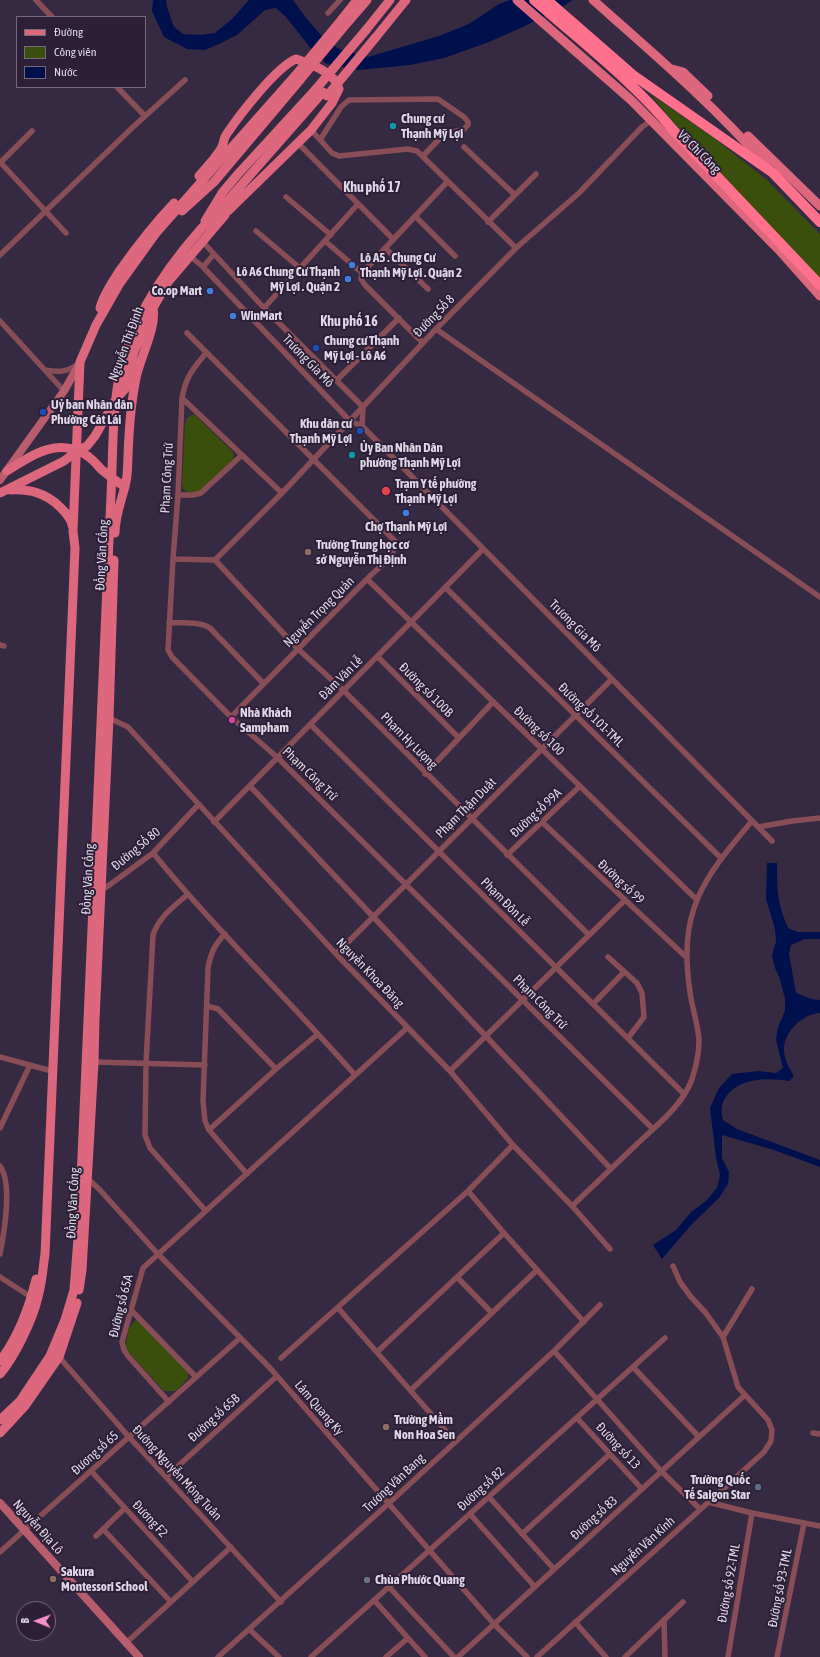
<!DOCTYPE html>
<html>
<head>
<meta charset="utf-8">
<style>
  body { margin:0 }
  #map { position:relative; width:820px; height:1657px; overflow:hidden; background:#362942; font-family:"Asap Condensed",sans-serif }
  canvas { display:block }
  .legend { position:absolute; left:16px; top:16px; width:130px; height:72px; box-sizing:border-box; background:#2c1f37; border:1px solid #74697d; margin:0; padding:5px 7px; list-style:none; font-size:12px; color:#dfd7e7 }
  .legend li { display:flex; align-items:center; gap:8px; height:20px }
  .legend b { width:20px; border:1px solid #74697d }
  .north { position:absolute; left:16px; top:1601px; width:40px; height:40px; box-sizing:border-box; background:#2c1f37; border:1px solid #74697d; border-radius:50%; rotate:271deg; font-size:11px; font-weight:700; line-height:16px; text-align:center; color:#dfd7e7 }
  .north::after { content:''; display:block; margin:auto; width:14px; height:18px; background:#f98fca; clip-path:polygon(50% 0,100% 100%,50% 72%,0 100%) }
</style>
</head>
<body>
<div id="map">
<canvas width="820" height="1657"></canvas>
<ul class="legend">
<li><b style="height:5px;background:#dd677d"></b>Đường</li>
<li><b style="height:11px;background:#3b4f0d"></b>Công viên</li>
<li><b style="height:11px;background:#00104d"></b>Nước</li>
</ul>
<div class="north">B</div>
</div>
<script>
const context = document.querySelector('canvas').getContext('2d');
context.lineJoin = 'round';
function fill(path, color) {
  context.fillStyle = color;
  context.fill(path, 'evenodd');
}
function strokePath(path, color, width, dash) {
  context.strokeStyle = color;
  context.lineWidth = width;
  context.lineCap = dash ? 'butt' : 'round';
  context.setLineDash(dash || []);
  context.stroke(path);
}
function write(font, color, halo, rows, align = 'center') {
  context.font = font + ' "Asap Condensed",sans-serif';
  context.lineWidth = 4;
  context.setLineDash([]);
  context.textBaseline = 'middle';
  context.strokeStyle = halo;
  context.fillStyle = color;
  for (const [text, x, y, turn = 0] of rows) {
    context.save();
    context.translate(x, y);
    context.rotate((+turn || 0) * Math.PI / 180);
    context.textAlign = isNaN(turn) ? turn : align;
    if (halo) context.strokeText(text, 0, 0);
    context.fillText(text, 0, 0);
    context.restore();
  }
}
fill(new Path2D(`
  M650,94L714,138L767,180L820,234V282L713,169Z
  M194,414L233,452L234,460L202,492L189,493L183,489L182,484L185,424L187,418Z
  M137,1319L188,1372V1378L176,1391H164L125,1348L129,1328Z`), '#3b4f0d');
fill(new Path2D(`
  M153,0H166L167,7L174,27L183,34L200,35L215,33L232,19L249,0H293L307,19L326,41L341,50L368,57L439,36L469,24L499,4L510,0H572L564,6L525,26L489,42L444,58L410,65L359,70L327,64L316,55L286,17L276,8L265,10L237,35L219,44L205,50L187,49L164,37L152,11Z
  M767,863H777C777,890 777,902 788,928L798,932H820V939H805L791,945L789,954L796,993L811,999L820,1000V1013C803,1014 786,1030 784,1047C783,1057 789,1068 794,1076L789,1081C765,1077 731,1078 722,1105C721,1109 722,1116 723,1120L737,1129L820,1160V1167L774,1150L722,1135V1158L729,1172L728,1184L719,1198L692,1224L662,1259L653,1245L676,1230L691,1212L706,1201L717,1188L720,1175L716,1158L710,1108L719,1088L732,1074L758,1071L776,1073L783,1068L776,1040L778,1027L785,1011V999L780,979L775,968L772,955L776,942L775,929L766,899Z`), '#00104d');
strokePath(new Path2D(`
  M36,0L52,17
  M328,13L340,0
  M117,87L145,116
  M311,130L332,153L339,156L408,149L417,151L516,248
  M320,140L341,107L349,100L438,99L464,117L468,122V125L463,130L445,133L423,156
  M297,142L393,239
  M464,147L515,195
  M0,162L66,233
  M0,163L32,131
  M286,197L331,235
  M415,216L455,256
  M488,222L536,174
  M256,231L301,269
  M202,241L264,308L363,407L362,426
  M325,241L362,273
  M385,248L428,289
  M0,255L133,127L185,80
  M189,255L203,267L350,421L362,426L772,841
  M203,267L214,254
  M264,308L358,204
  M0,321L64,391
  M436,329L820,597
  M187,333L395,541C397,554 381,566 372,574L231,717
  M423,343L365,285L361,279L362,273L447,182
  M206,353C193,369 186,376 182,398L178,495L173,559L168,650L172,657L231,717L278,758L653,1129
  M45,370C57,372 67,373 78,364
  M337,380L399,318
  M182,398L282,493
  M178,495H193L201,493L242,455
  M173,559L215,560
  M215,560L282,493L436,329L516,248L579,193L642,127L652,120
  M215,560L298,649L344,691L589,935
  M367,579L696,899
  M446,588L721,858
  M169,623C183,623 199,621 210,628L263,683
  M0,645L4,646
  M378,657L459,738
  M109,718L128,727L336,954L450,1071L513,1145L572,1206L610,1249
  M311,725L684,1094
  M425,774L493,702
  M250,786L611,1169
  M214,822L483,549
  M542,822L686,957
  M758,827L792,821L820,818
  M153,853C216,930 289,1000 355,1075
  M507,855L580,786
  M101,890L108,886L153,853L199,804
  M187,895C173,907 159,917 153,935L146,1063L145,1135L150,1148L205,1210
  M225,934C214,945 211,953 208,968L203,1101L205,1121L209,1130L247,1174
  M336,954L612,679
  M608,957L637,983L642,993L644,1017L628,1038
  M593,1004L624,972
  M207,1006L218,1009L276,1069
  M0,1057L48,1070
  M94,1062L205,1065
  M450,1071L625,900
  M0,1128L30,1065
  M209,1130L276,1069L318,1034
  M0,1166C13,1184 4,1233 0,1254
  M88,1179L99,1189L157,1253L270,1368L494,1624L527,1657
  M468,1191L504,1233L584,1322
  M572,1206C594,1185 616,1164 638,1143C657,1125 683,1105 692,1079C696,1067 699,1053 699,1040C698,1024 692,1008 690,992C678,911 702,880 752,821
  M0,1277L31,1297
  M457,1277L492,1313
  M338,1308L446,1431
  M131,1310L196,1377
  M723,1337L752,1289
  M554,1351L661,1471L700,1509
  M377,1352L504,1233
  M59,1357L129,1437L281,1602
  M281,1358L468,1191L513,1145
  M633,1367L699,1437
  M411,1390L537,1270
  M169,1402L128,1356L124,1350L122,1342L143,1268L407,1028
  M577,1418L642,1489
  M813,1433L820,1434
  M91,1471L193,1582
  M166,1477L277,1376
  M489,1497L554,1569
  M708,1502L752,1513L820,1526
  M470,1514L535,1587
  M103,1529L171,1602
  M522,1534L610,1454
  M96,1536L125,1508
  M0,1552L240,1338
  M389,1587L454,1657
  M374,1600L425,1657
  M664,1620L665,1657
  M575,1622L606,1657
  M250,1630L279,1657
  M126,1643L231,1547
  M218,1657L388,1504L554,1351L600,1305
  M311,1657L665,1338
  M386,1657L408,1638
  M458,1657L745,1395
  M537,1657L764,1452L771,1441L772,1430L768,1420L738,1387L723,1337L705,1312L691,1297L680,1282L673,1266
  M625,1657L683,1602
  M728,1657L752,1513
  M777,1657L804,1523`), '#884e57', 5.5);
strokePath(new Path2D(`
  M0,480L64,391L80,363
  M0,1503L139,1657`), '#b85d6d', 8);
strokePath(new Path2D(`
  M517,0L631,100L779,250L820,296
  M593,0C653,53 715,106 768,167
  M342,19L357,0
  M348,22L367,0
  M366,30L390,0
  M376,37L406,0
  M672,69L683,72L708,96
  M748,136L820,206
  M215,157C218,153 222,149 223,144C224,141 224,138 226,135C238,117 276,67 296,59C310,64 335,72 339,89L332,103L311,130L228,211
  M199,176L218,154
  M182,211L214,182L300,80
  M205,221L222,193L238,174L316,89
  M100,308C103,295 113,281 120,270C137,246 154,224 174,203
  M7,471C33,454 60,436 89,457C94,461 98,466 102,470C109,476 117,482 125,487
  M10,490C30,489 46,493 60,507C65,512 71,518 72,525
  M0,493L64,461L77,451L87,446L95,436L116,399L125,389L134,352L153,308L168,282L225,215L230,203
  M115,533C115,513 124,496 127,476C128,463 128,450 129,436C130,417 132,398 136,378C140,358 157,327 153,308
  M79,1290L82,1270L94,1062L95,1019L109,718L114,560
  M0,1361C18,1337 29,1308 36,1279
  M0,1374C15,1357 33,1319 38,1297C42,1283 43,1268 45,1254L75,548L73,531L80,362L96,325L120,283L156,233L294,77
  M0,1420L20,1401L50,1356L65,1320L74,1290L79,1225L111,495C113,456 112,415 119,377C130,322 163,272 200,230C207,222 216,215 223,206C256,168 290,130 323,92
  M0,1433L25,1406L59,1357L77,1303`), '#dd677d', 9);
strokePath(new Path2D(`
  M534,0C582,42 634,82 674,131L820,285
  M547,0L633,75L773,173L820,222`), '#ff708c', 10);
strokePath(new Path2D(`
  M294,77L342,19
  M300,80L348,22
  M316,89L366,30
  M327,96L376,37`), '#dd677d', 9);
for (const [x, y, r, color] of [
  [393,126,4,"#0f9aa8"],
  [352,265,4,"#3f7fe0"],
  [348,279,4,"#3f7fe0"],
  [210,291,4,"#3f7fe0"],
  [233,316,4,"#3f7fe0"],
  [316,348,4,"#1a4fb4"],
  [43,412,4,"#1a4fb4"],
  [360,431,4,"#1a4fb4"],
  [352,455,4,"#0f9aa8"],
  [386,491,5,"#e0444e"],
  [406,513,4,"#3f7fe0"],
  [308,552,4,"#8d6e63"],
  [232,720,4,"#d1479c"],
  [386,1427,4,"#8d6e63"],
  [758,1487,4,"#5c6f8a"],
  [53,1579,4,"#8d6e63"],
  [367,1580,4,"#6b7280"]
]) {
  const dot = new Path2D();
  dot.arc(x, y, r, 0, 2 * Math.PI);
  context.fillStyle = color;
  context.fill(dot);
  strokePath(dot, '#2c1f37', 1.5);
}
write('bold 13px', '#dfd7e7', '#2c1f37', [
  ["Chung cư",401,119],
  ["Thạnh Mỹ Lợi",401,134],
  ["Lô A5 . Chung Cư",360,258],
  ["Thạnh Mỹ Lợi . Quận 2",360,273],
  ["Lô A6 Chung Cư Thạnh",340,272,"right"],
  ["Mỹ Lợi . Quận 2",340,287,"right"],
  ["Co.op Mart",202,291,"right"],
  ["WinMart",241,316],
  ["Chung cư Thạnh",324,341],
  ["Mỹ Lợi - Lô A6",324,356],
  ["Uỷ ban Nhân dân",51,405],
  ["Phường Cát Lái",51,420],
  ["Khu dân cư",352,424,"right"],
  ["Thạnh Mỹ Lợi",352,439,"right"],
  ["Ủy Ban Nhân Dân",360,448],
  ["phường Thạnh Mỹ Lợi",360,463],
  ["Trạm Y tế phường",395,484],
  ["Thạnh Mỹ Lợi",395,499],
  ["Chợ Thạnh Mỹ Lợi",406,527,"center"],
  ["Trường Trung học cơ",316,545],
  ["sở Nguyễn Thị Định",316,560],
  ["Nhà Khách",240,713],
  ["Sampham",240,728],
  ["Trường Mầm",394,1420],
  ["Non Hoa Sen",394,1435],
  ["Trường Quốc",750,1480,"right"],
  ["Tế Saigon Star",750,1495,"right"],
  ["Sakura",61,1572],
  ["Montessori School",61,1587],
  ["Chùa Phước Quang",375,1580]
], 'left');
write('13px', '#dfd7e7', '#2c1f37', [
  ["Võ Chí Công",699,152,45],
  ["Đường Số 8",434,316,-46],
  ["Nguyễn Thị Định",126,344,-70],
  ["Trương Gia Mô",308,361,46],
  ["Phạm Công Trứ",167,478,-87],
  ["Đồng Văn Cống",102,555,-87],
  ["Nguyễn Trọng Quản",319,612,-45],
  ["Trương Gia Mô",575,626,45],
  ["Đàm Văn Lễ",341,678,-45],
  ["Đường số 100B",426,690,45],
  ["Đường số 101-TML",591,715,44],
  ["Đường số 100",539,731,44],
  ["Phạm Hy Lượng",409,741,45],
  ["Phạm Công Trứ",310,774,44],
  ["Phạm Thận Duật",466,808,-45],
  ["Đường số 99A",536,813,-43],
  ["Đường Số 80",136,849,-40],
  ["Đồng Văn Cống",88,879,-87],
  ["Đường số 99",621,882,43],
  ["Phạm Đôn Lễ",505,902,45],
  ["Nguyễn Khoa Đăng",370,973,46],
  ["Phạm Công Trứ",540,1002,45],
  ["Đồng Văn Cống",73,1203,-87],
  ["Đường số 65A",121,1306,-76],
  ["Lâm Quang Ky",319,1408,49],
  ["Đường số 65B",214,1418,-42],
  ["Đường số 13",618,1446,47],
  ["Đương số 65",95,1453,-42],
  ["Đường Nguyễn Mộng Tuân",177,1473,47],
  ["Trương Văn Bang",394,1483,-43],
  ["Đường số 82",481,1489,-42],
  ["Đường số 83",594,1518,-42],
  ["Đương F2",150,1519,47],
  ["Nguyễn Địa Lô",38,1527,48],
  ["Nguyễn Văn Kỉnh",643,1546,-42],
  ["Đường số 92-TML",729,1583,-80],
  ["Đường số 93-TML",780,1588,-79]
]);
write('bold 14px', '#dfd7e7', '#2c1f37', [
  ["Khu phố 17",372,188],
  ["Khu phố 16",349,322]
]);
</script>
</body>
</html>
